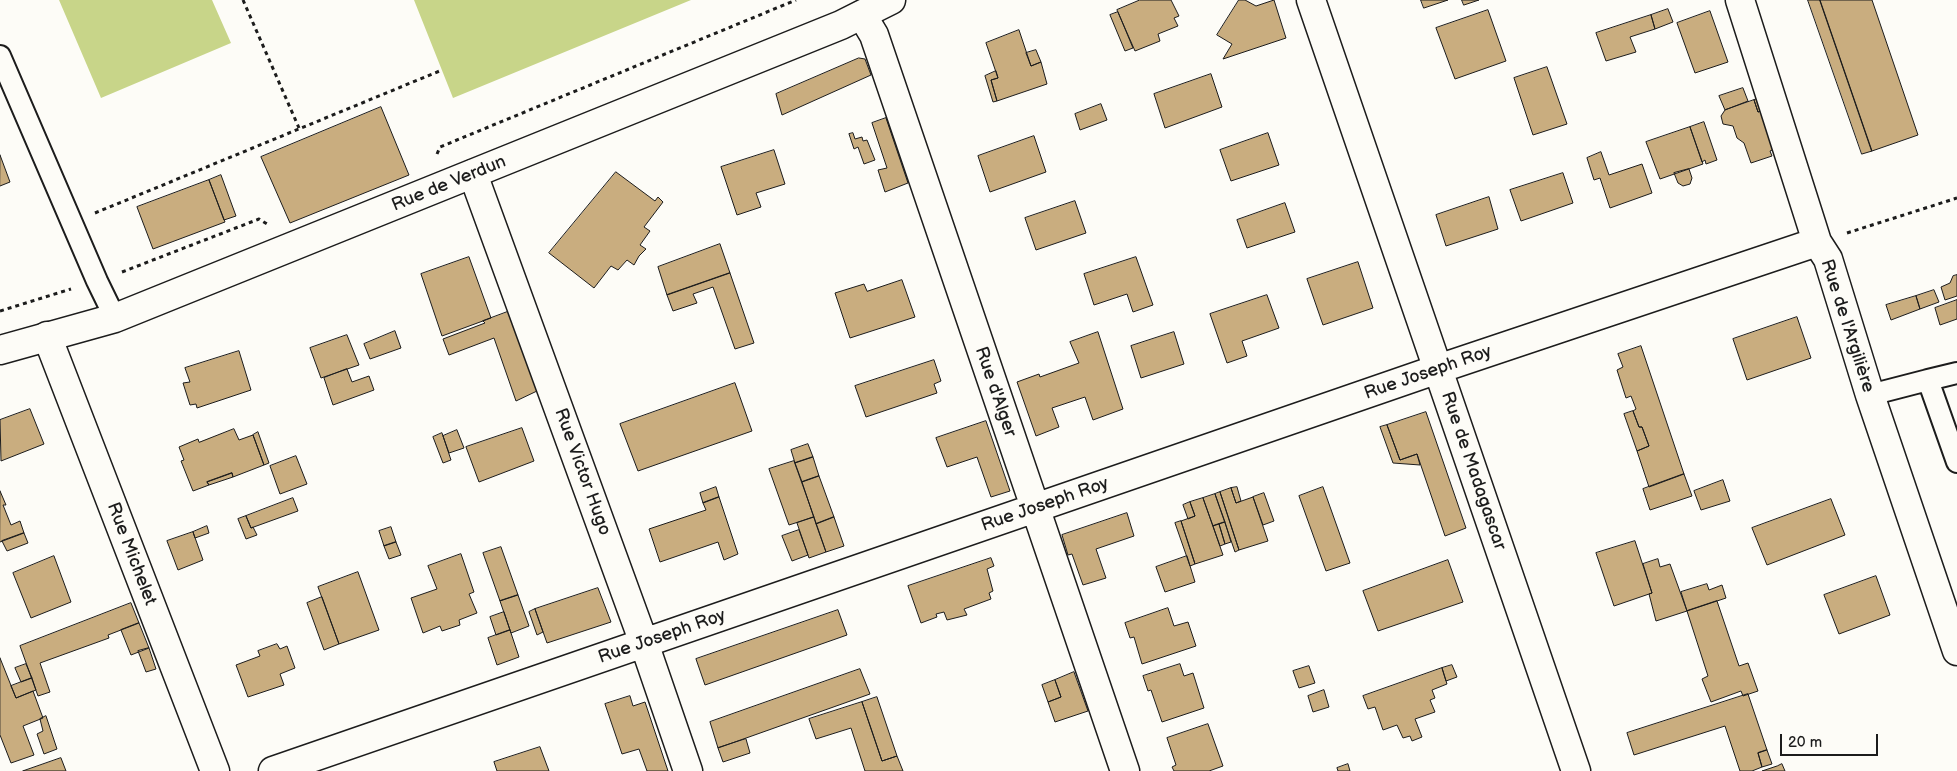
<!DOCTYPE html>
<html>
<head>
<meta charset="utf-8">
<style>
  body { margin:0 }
  #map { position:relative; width:1957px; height:771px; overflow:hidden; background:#fdfcf7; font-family:"Balsamiq Sans",sans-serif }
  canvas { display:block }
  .scale { position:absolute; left:1780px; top:734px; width:98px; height:22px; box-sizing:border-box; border:2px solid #1c1c1c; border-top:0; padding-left:6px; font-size:15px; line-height:18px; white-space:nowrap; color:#1c1c1c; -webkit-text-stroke:4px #fdfcf7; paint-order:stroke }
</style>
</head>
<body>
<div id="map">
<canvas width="1957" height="771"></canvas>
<div class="scale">20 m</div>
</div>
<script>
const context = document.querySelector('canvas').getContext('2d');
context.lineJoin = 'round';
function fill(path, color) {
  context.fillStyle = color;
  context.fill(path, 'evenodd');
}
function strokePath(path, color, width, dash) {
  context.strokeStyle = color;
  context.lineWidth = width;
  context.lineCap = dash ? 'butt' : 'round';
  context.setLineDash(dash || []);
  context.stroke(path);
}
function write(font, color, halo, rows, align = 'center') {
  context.font = font + ' "Balsamiq Sans",sans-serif';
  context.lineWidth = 4.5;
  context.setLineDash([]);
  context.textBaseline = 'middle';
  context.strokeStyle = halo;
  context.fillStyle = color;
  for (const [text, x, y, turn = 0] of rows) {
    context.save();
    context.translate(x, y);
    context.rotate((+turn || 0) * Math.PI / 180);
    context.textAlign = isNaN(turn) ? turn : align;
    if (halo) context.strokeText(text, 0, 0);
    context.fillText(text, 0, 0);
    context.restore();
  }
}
fill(new Path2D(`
  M59,0H212L231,43L101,98Z
  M414,0H691L453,98Z`), '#c8d589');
const building = new Path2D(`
  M1140,0H1171L1179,16L1174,18L1178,26L1158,34L1160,41L1135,51L1117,10Z
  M1239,0H1245L1256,6L1274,0L1286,38L1223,59L1232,44L1217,35Z
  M1421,0H1448L1424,8Z
  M1462,0H1479L1464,5Z
  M1808,0H1820L1872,151L1862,154Z
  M1820,0H1872L1918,135L1872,151Z
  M1668,9L1673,22L1655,29L1651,15Z
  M1488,10L1506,61L1455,79L1436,28Z
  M1710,11L1728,62L1695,73L1677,23Z
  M1118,12L1133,48L1125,51L1110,15Z
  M1651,15L1655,29L1630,37L1636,52L1606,61L1596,33Z
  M1019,30L1031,66L1041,62L1047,84L997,101L991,80L998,78L986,43Z
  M1036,50L1041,62L1031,66L1026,53Z
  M859,58L865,59L871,75L782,115L776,94Z
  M1547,67L1567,124L1533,135L1514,78Z
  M996,71L998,78L991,80L997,101L993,102L985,76Z
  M1211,74L1222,107L1165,128L1154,94Z
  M1743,88L1748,101L1725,110L1719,96Z
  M1760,98L1766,109L1758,112L1754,100Z
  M1754,100L1758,112L1766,109L1779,147L1770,151L1772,156L1751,163L1744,143L1737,138L1733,126L1723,124L1721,116L1725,110Z
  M1101,104L1107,120L1080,130L1075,114Z
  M381,107L409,175L290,223L261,157Z
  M886,118L908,183L885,192L878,170L887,168L872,123Z
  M1704,122L1717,160L1706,164L1705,160L1702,162L1690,127Z
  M1690,127L1703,164L1660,179L1646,142Z
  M853,133L855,139L862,137L863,141L867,140L875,160L864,164L858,147L854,149L849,134Z
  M1268,133L1279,165L1231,181L1220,150Z
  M1034,136L1046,172L990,192L978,156Z
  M774,150L785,184L756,193L761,207L737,215L721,167Z
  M1601,152L1609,175L1642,164L1652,193L1610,208L1600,178L1594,180L1587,158Z
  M0,155L10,182L0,186Z
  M1689,169L1692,178L1690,184L1683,186L1678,183L1674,173Z
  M616,172L655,201L658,197L663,202L644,227L650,231L640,245L646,249L639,256L634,265L627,260L618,270L611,266L594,288L549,253Z
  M1563,173L1573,203L1521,221L1510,190Z
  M221,175L236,216L224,220L209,180Z
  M209,180L225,222L153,249L137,207Z
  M1489,197L1498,229L1446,246L1436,215Z
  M1075,201L1086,233L1036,250L1025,218Z
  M1285,203L1295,232L1247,248L1237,220Z
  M720,244L730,273L667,295L658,267Z
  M469,257L491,318L442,336L421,274Z
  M1136,257L1153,305L1133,312L1127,294L1094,305L1084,274Z
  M1358,262L1373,308L1323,325L1307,279Z
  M730,273L754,343L735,349L713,287L693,294L697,303L673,311L667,295Z
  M1957,275V296L1945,300L1941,287L1950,283L1953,276Z
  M902,280L915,317L850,338L835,293L864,284L867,291Z
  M1934,290L1939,302L1920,309L1916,296Z
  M1267,295L1279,328L1242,341L1247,356L1227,363L1210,314Z
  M1916,296L1920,309L1891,320L1886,305Z
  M1957,300V319L1940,325L1935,308Z
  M510,311L537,391L516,401L494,338L449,355L443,339L485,323L483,321Z
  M1797,317L1811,358L1747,380L1733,339Z
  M395,331L401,348L370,359L364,344Z
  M1098,332L1123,409L1093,420L1085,397L1052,408L1059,427L1036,436L1017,382L1039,374L1040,377L1079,363L1070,342Z
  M1174,332L1184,364L1141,378L1131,346Z
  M347,335L359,365L321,378L310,348Z
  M1641,346L1684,474L1649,487L1637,451L1649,446L1642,427H1639L1633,411L1636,409L1631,396L1626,398L1617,370L1623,367L1618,354Z
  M239,351L251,390L197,408L196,404L190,405L183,383L190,382L185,368Z
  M934,360L941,381L934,384L937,393L866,417L855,386Z
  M347,369L352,382L369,376L374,390L333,405L324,378Z
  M735,383L752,431L638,471L620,424Z
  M30,409L44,444L1,461L0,420Z
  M1633,411L1639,427H1642L1649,446L1637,451L1624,414Z
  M1426,412L1466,528L1445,536L1417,454L1400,460L1387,425Z
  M986,421L1010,491L991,497L977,457L947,467L936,438Z
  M1387,425L1400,460L1417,454L1420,465L1393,463L1380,427Z
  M522,428L534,461L479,482L466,447Z
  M234,429L239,440L253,435L264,465L233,477L232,473L207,482L209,485L193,491L181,461L184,460L179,447L198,439L199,442Z
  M457,430L464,448L449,453L443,436Z
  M258,432L269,463L264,465L253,435Z
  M442,433L451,460L443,463L433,437Z
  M808,444L813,457L795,463L791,450Z
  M296,456L307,484L280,494L270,466Z
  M813,457L819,476L802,482L795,463Z
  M794,461L814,517L789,525L769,469Z
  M232,473L233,477L209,485L207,482Z
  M1684,474L1692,496L1650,510L1643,489Z
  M819,476L834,517L816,524L802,482Z
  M1723,480L1730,501L1701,510L1694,491Z
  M716,487L719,497L703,503L700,493Z
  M1237,487L1241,501L1236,503L1231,488Z
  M1323,487L1350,563L1326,571L1299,496Z
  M1231,488L1236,503L1253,497L1268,541L1239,550L1220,492Z
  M0,491L6,505H3L11,525L20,521L24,533L0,542Z
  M1220,492L1239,550L1235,552L1215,494Z
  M1264,493L1274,521L1263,525L1253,497Z
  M1215,494L1225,522L1213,526L1203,498Z
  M719,497L738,554L724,560L718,542L660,562L649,529L706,510L703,503Z
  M293,498L298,511L251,528L246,516Z
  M1203,498L1223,555L1195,564L1181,521L1195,516L1190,502Z
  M1831,499L1845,535L1767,565L1752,528Z
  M1190,502L1195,516L1188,519L1183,505Z
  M1127,513L1134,536L1096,549L1106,578L1083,585L1072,554L1068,555L1062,535Z
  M246,516L251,528L253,527L257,535L246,539L238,519Z
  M814,517L826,552L809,558L797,523Z
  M834,517L844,546L826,552L816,524Z
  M1181,521L1195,564L1190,566L1175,523Z
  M1225,522L1231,542L1225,544L1219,524Z
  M1219,524L1225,544L1220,546L1213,526Z
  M207,526L209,533L195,538L193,532Z
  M391,527L396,542L384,546L379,531Z
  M799,530L808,555L792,561L782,536Z
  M193,532L203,560L178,570L167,541Z
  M24,533L28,543L7,551L2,541Z
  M1635,541L1652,593L1614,606L1596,553Z
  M396,542L401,555L389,559L384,546Z
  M501,547L518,595L500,601L483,553Z
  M461,554L474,592L469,594L477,613L459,620L460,625L442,631L440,626L423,633L411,598L437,589L428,566Z
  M54,556L71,602L31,618L13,573Z
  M1187,556L1195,582L1165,592L1156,567Z
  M991,558L994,566L987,569L993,591L989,593L991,599L964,609L967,615L947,620L944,612L936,614L937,617L921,623L908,586Z
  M1658,559L1660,567L1670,564L1687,611L1656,621L1649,594L1652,593L1643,564Z
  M1448,560L1463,602L1378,631L1363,591Z
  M358,572L379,630L339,644L318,587Z
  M1876,576L1890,615L1839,634L1824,595Z
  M1707,584L1709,590L1722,585L1726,598L1687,611L1681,592Z
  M598,588L611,622L547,643L535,609Z
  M518,595L529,626L511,633L500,601Z
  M322,597L339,644L324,650L307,603Z
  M1717,601L1739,666L1748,663L1758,691L1743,696L1741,691L1711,702L1702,679L1708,676L1687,611Z
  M131,603L139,623L108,635L109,638L40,663L50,692L38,696L20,646Z
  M1168,608L1174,626L1188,622L1196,646L1142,664L1134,637L1130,638L1125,623Z
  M535,609L543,632L537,635L529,612Z
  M838,610L847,635L705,685L696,659Z
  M504,612L510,630L496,635L490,617Z
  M139,623L149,648L131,655L121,630Z
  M510,630L519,657L497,665L488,638Z
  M277,644L280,649L287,646L295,668L280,674L284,685L248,697L236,665L260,656L258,651Z
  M149,648L156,669L146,672L138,651Z
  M0,658L16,698L33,691L43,718L23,726L34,755L11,763L0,735Z
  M26,664L32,678L21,682L15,668Z
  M1180,664L1184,676L1193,673L1204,708L1162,722L1151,690L1148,691L1143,676Z
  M1452,665L1457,677L1446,681L1442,668Z
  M1309,666L1315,683L1299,688L1293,671Z
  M1442,668L1447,684L1432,690L1435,698L1430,700L1435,712L1415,719L1422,737L1412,741L1410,736L1403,738L1397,725L1383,730L1375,707L1368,709L1363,696Z
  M860,669L870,694L718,748L710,722Z
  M1074,672L1088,711L1055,722L1048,702L1061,697L1055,680Z
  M32,678L36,690L16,698L11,686Z
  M1055,680L1061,697L1048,702L1042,685Z
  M1324,690L1329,707L1313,712L1308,696Z
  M1748,694L1767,750L1758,753L1762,767L1752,771H1740L1725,726L1634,755L1627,733Z
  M630,696L633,706L645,702L668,771H647L639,749L622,754L605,704Z
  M877,697L897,756L882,761L862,702Z
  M862,702L882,761L897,756L903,771H865L851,728L816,739L809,719Z
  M46,716L57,749L44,754L37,734L43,731L40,719Z
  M1208,724L1223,766L1209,771H1174L1172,767L1176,765L1167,738Z
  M746,739L750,753L723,762L718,748Z
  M540,747L549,771H497L494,762Z
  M1767,750L1772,764L1762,767L1758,753Z
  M61,758L66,771H23Z
  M1348,764L1350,771H1338L1337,768Z
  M1782,764L1785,771H1762L1777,766Z`);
fill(building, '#c9ad7f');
strokePath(building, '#1c1c1c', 1);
const service = new Path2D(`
  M0,56L97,281L115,318
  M1928,380L1957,373
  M1870,395L1928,380L1957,462`);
const minor = new Path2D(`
  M1311,0L1576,771
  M1740,0L1811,223L1817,242L1828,259L1870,395L1957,651
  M862,15L874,35L1125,771
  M473,174L644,643L688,771
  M47,336L215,771
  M273,771L1438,369L1817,242`);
const tertiary = new Path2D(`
  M0,350L115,318L841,25L891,0`);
strokePath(service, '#1c1c1c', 24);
strokePath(minor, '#1c1c1c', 31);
strokePath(tertiary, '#1c1c1c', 31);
strokePath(new Path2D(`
  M243,0L299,128
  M437,154L440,147L796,0
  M95,213L442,70
  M1847,233L1957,198
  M122,272L259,219L267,224
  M0,311L71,289`), '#1c1c1c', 3, [4, 4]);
strokePath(service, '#fdfcf7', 20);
strokePath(minor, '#fdfcf7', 28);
strokePath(tertiary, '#fdfcf7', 28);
write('18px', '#1c1c1c', '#fdfcf7', [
  ["Rue de Verdun",449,184,-22],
  ["Rue de l'Argilière",1847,326,72],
  ["Rue Joseph Roy",1428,373,-19],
  ["Rue d'Alger",995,392,71],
  ["Rue de Madagascar",1473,471,71],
  ["Rue Victor Hugo",582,472,70],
  ["Rue Joseph Roy",1045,505,-19],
  ["Rue Michelet",131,554,69],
  ["Rue Joseph Roy",662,637,-19]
]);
</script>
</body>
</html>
